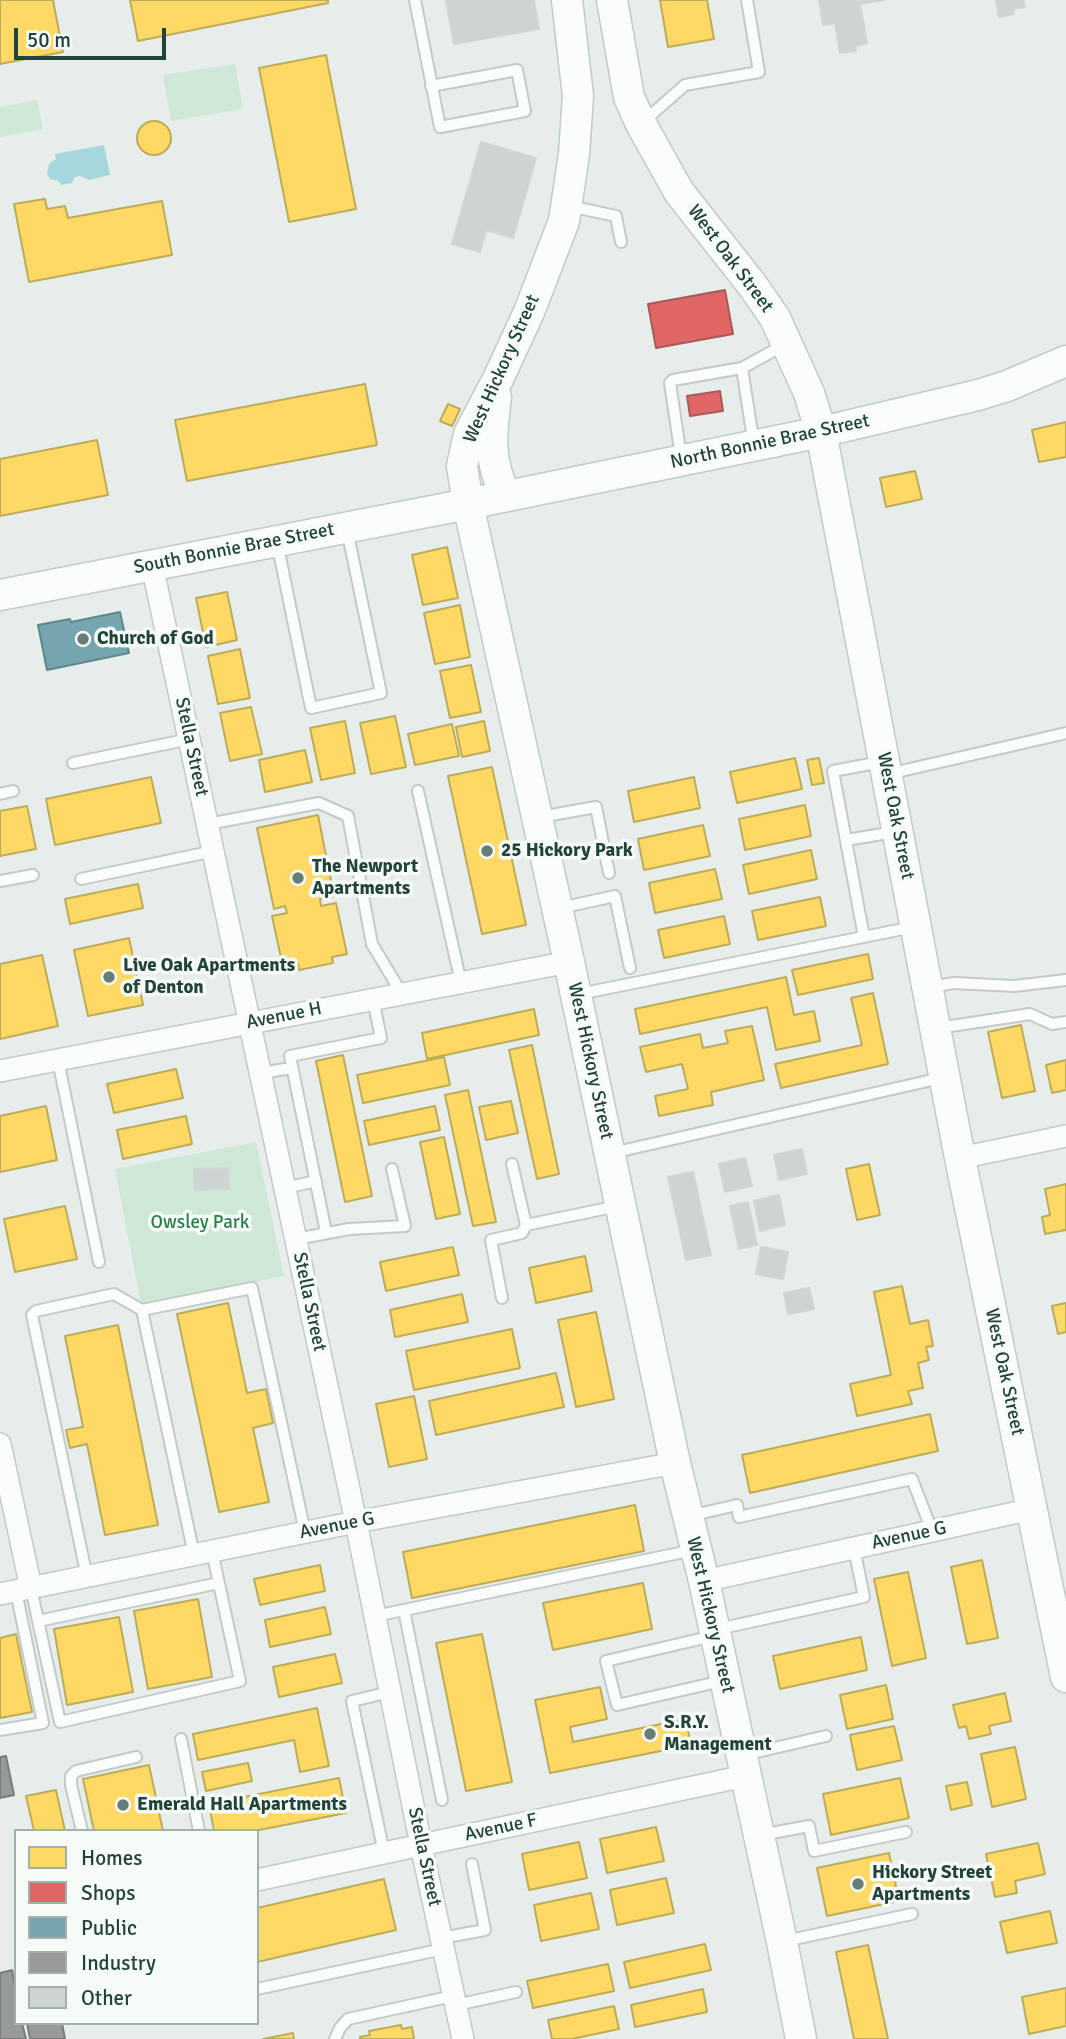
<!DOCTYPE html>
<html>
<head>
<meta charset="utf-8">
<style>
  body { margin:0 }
  #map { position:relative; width:1066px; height:2039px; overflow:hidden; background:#e7edea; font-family:Signika,sans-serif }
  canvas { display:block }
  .legend { position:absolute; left:14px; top:1829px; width:245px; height:196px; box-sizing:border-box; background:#f6fbf8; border:2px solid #a1b1ac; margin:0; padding:9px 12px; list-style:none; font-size:21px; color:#22433a }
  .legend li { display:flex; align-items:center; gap:14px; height:35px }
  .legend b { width:35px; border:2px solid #a1b1ac }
  .scale { position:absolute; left:14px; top:28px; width:152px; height:32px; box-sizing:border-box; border:4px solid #22433a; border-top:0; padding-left:9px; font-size:21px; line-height:24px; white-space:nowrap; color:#22433a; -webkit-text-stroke:5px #f6fbf8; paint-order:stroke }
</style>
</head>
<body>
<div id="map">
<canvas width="1066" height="2039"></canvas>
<ul class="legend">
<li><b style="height:19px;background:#ffd966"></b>Homes</li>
<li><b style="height:19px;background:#e06666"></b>Shops</li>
<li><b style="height:19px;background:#76a5af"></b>Public</li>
<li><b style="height:19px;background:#999"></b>Industry</li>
<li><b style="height:19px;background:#ced4d2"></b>Other</li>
</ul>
<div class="scale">50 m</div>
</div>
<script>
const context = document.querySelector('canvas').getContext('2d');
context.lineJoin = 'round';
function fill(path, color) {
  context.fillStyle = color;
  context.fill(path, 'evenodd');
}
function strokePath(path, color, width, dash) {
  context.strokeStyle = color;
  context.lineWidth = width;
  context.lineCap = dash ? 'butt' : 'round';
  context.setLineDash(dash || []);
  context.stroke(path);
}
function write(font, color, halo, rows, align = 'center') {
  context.font = font + ' Signika,sans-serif';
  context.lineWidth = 7;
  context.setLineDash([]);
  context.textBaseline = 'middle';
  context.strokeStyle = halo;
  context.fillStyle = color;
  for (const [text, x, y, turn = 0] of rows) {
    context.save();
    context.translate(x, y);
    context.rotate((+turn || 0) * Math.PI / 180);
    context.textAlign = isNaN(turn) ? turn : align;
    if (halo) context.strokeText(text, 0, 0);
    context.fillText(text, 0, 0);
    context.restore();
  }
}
fill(new Path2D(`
  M235,64L243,109L171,121L163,75Z
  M37,100L43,129L0,137V107Z
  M256,1142L284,1276L141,1304L115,1169Z`), '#cfe7d6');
fill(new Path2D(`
  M104,145L110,175L89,180L80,176L75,177L72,183L61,185L59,181L50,179L47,174L49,164L56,159L55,154Z`), '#a5d7dd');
const homes = new Path2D(`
  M0,0H53L63,52L0,64Z
  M130,0H328V3L138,41Z
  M660,0H707L714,39L668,47Z
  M326,55L356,209L289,222L259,68Z
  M137 138a17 17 0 1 1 34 0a17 17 0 1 1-34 0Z
  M45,199L47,209L65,206L68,218L162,201L172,255L29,282L14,204Z
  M365,384L377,445L187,481L175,420Z
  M448,404L460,409L452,426L440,421Z
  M1066,422V457L1039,462L1032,430Z
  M97,440L108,495L0,516V459Z
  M915,471L922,499L886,507L880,478Z
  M447,547L458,598L423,605L412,555Z
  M227,592L237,640L206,647L196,598Z
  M460,605L470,657L435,664L424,613Z
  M240,649L250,698L218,704L208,656Z
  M471,665L481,712L450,718L440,671Z
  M251,707L262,754L230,761L220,713Z
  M395,716L406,767L371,774L360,723Z
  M345,721L355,773L321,780L310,728Z
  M484,721L490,751L462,757L456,727Z
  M452,724L459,756L415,765L408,734Z
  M305,750L312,782L265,792L259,760Z
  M795,758L802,789L737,803L730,772Z
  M819,758L824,783L812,785L807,760Z
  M492,767L526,925L482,934L448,776Z
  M151,777L161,823L55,845L46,799Z
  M694,777L700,808L634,822L628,791Z
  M805,805L811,836L745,850L739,819Z
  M27,806L36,849L0,856V811Z
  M318,815L334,896L320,899L321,906L336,903L347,954L332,957L333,963L299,970L298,964L283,967L272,916L287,913L285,906L274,909L257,828Z
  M703,825L710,856L644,870L638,839Z
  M811,850L817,879L749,894L743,865Z
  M715,869L722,899L655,913L649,883Z
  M138,884L143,908L70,924L65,899Z
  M820,897L826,926L758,940L752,911Z
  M724,916L730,944L664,958L658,930Z
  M129,938L143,1005L88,1016L74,950Z
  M868,954L873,979L798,995L792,970Z
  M42,955L58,1026L0,1039V964Z
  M786,977L794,1015L814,1011L820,1041L776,1050L767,1007L640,1034L635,1009Z
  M873,993L888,1064L781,1088L775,1064L862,1045L851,998Z
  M534,1009L539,1035L427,1059L422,1033Z
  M1021,1025L1035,1091L1002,1098L988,1032Z
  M752,1026L764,1080L711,1092L713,1105L659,1116L655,1096L688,1089L682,1064L646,1072L640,1047L700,1034L703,1048L728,1043L725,1031Z
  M532,1045L559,1174L537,1179L509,1050Z
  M343,1055L372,1196L345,1202L316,1061Z
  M444,1057L450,1085L363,1103L357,1075Z
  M1066,1060V1090L1052,1093L1046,1065Z
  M176,1069L183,1098L114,1113L107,1084Z
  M468,1090L496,1222L473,1226L445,1095Z
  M511,1101L518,1133L486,1140L479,1107Z
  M46,1106L57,1160L0,1172V1116Z
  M435,1106L440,1130L369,1145L364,1121Z
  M186,1116L192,1144L123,1159L117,1130Z
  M444,1137L460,1214L436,1219L420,1142Z
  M869,1164L880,1215L857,1220L846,1169Z
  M1066,1184V1230L1045,1234L1042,1217L1050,1215L1045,1189Z
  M65,1206L77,1259L15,1272L4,1219Z
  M453,1247L459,1275L386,1291L380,1262Z
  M585,1256L592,1291L536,1303L529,1268Z
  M902,1286L910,1324L928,1320L933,1346L926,1347L929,1360L918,1363L923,1388L908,1391L912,1404L857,1416L850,1384L891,1375L874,1292Z
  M462,1294L468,1322L395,1337L390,1310Z
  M228,1303L247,1393L266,1389L273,1423L253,1428L269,1502L219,1512L177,1314Z
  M1066,1303V1332L1058,1334L1052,1306Z
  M596,1312L614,1399L576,1407L558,1320Z
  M118,1325L158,1525L105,1535L87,1444L70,1448L66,1430L83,1427L65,1336Z
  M512,1329L520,1368L414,1390L406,1351Z
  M556,1373L564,1407L436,1435L429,1401Z
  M414,1396L427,1459L389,1467L376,1404Z
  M930,1414L938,1451L750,1493L742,1455Z
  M635,1505L644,1551L412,1598L403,1552Z
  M982,1560L998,1638L967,1644L951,1567Z
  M320,1565L325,1591L260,1605L254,1579Z
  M908,1572L926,1658L892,1666L874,1579Z
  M643,1583L652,1629L553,1650L543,1603Z
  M198,1599L212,1677L148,1689L134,1611Z
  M325,1607L331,1634L270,1647L265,1620Z
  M119,1617L133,1692L67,1705L54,1629Z
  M16,1634L32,1712L0,1718V1638Z
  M482,1634L512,1782L466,1791L436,1643Z
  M861,1637L867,1670L780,1689L773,1656Z
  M335,1654L342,1683L279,1697L273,1667Z
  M886,1685L893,1719L847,1729L840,1695Z
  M600,1687L607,1719L570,1727L573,1742L686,1719L691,1745L550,1773L535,1700Z
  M1005,1693L1011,1721L989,1726L991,1734L969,1739L966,1726L959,1728L953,1705Z
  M317,1708L329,1766L300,1772L294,1740L198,1760L193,1734Z
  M894,1726L902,1760L857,1770L850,1735Z
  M1015,1747L1026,1799L992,1807L981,1754Z
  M248,1763L252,1781L206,1791L202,1772Z
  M149,1765L163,1831H94L83,1779Z
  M339,1778L346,1813L254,1831H214L209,1804Z
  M900,1778L909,1818L831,1835L823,1794Z
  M967,1782L972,1805L951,1810L946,1786Z
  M56,1790L65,1831H34L26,1796Z
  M656,1827L664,1861L607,1873L600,1839Z
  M579,1842L587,1878L529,1890L522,1854Z
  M1038,1843L1045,1874L1015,1881L1017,1893L995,1897L986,1854Z
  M889,1853L899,1901L827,1916L817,1868Z
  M666,1878L674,1913L617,1925L610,1890Z
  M384,1879L396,1930L257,1962V1908Z
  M591,1893L599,1929L541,1941L534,1905Z
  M1050,1911L1057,1943L1007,1953L1000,1922Z
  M705,1944L711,1970L630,1988L624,1962Z
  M868,1945L888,2039H854L836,1952Z
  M608,1964L614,1991L533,2008L527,1981Z
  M1066,1988V2026L1029,2034L1022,1997Z
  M703,1989L707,2012L635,2027L631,2005Z
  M614,2006L619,2029L572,2039H552L548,2020Z
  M401,2025L402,2029L412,2027L414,2039H360V2037L370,2035L369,2031Z
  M293,2033L294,2039H263Z`);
fill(homes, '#ffd966');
strokePath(homes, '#bdac59', 2);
const shops = new Path2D(`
  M725,290L733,334L656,348L648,304Z
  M720,391L723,411L690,416L687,396Z`);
fill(shops, '#e06666');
strokePath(shops, '#a75c59', 2);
const public = new Path2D(`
  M120,612L129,653L47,670L38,625L70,619L71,622Z`);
fill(public, '#76a5af');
strokePath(public, '#5d888c', 2);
const industry = new Path2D(`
  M6,1756L14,1795L0,1798V1757Z
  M12,1970L16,1991V2023H22L26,2039H0V1973Z
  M27,2023H62L65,2039H30Z`);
fill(industry, '#999');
strokePath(industry, '#757f7c', 2);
const building = new Path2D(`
  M446,0H534L539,29L454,44Z
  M819,0H884L860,4L867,43L855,46L856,51L840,53L835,23L823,25Z
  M996,0H1023L1025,7L1013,9L1014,14L999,17Z
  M481,142L536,158L513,238L486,230L480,252L452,244Z
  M802,1149L807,1174L779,1180L774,1155Z
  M745,1158L752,1186L725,1192L719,1164Z
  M228,1168L229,1189L195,1190L194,1169Z
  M693,1172L711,1255L686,1260L668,1177Z
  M779,1195L785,1225L760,1231L754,1201Z
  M748,1202L757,1245L739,1249L730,1206Z
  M761,1247L788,1252L783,1279L756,1274Z
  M809,1288L814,1309L788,1314L784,1293Z`);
fill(building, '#ced4d2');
strokePath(building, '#cfd6d3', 2);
const service = new Path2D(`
  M415,0L440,127L525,111L517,70L431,86
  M643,122L685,85L759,72L747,0
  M569,206L616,216L621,242
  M742,368L754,445
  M681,457L670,383L673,380L742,368L784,345
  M277,542L311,708L381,693L347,530
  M73,763L190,739
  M888,774L1066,733
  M418,791L461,983
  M0,794L13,791
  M540,817L596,807L609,873
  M208,824L319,803L348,816L372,944L402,994
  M846,840L895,832
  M81,879L214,851
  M0,881L33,875
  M560,908L615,896L630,968
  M864,937L833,771L881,762
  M930,987L954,983L1014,986L1066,980
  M579,994L913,927
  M938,1028L1030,1014L1052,1024L1066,1022
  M58,1060L99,1262
  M260,1073L292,1068
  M612,1153L941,1078
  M512,1164L526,1225
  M285,1188L316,1181
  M326,1232L290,1056L381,1038L373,999
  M296,1239L349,1229L405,1226L392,1169
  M502,1298L491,1240L522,1233L526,1225L618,1206
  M142,1310L194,1555
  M689,1516L737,1505L739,1517L912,1479L932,1531
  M87,1577L32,1315L36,1311L114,1294L142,1310L252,1288L305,1532
  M31,1588L60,1722L240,1681L212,1551
  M404,1610L442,1800
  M375,1616L694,1550
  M38,1621L219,1583
  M718,1629L864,1597L854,1548
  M713,1636L606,1661L617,1705L722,1681
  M0,1730L43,1723L16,1591
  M181,1739L199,1831
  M744,1755L826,1736
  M82,1831L71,1785V1776L76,1771L136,1757
  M761,1835L809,1826L814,1851L906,1832
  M384,1853L352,1701L390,1692
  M441,1938L485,1930L472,1864
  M785,1941L912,1914
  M257,1989L443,1949
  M456,2005L516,1992
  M335,2039L340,2028L348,2019L453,1996`);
const minor = new Path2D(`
  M152,565L356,1522L421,1845L463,2039
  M0,1071L569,962
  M960,1158L1066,1136
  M0,1444L31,1588
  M704,1581L1032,1509
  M0,1594L356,1522L675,1463
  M257,1880L745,1776`);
const secondary = new Path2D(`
  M567,0L578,96L574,154L564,221L529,312L498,379L469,434L462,466L468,504L569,962L675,1463L704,1581L782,1942L801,2039
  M612,0L629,97L641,124L679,192L753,286L775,318L809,393L821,432L960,1158L1066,1677
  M496,397C491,435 488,461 506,496
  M0,595L468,504L821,432L978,395L1007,386L1066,361`);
strokePath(service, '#c4cac7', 14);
strokePath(minor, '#c4cac7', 24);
strokePath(secondary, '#c2cbc7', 33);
strokePath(service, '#fbfcfc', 10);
strokePath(minor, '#fbfcfc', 21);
strokePath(secondary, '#fbfcfc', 30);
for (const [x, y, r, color] of [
  [83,639,7,"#677e78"],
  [487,851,7,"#677e78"],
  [298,878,7,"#677e78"],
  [109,977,7,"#677e78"],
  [650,1734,7,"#677e78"],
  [123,1805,7,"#677e78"],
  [858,1884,7,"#677e78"]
]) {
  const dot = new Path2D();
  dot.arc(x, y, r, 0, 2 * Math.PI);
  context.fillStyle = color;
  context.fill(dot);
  strokePath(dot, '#f6fbf8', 2.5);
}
write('19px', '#22433a', '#f6fbf8', [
  ["West Oak Street",730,259,53],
  ["West Hickory Street",502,369,-66],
  ["North Bonnie Brae Street",770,442,-12],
  ["South Bonnie Brae Street",234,549,-11],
  ["Stella Street",191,747,78],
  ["West Oak Street",895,816,79],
  ["Avenue H",284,1016,-11],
  ["West Hickory Street",590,1061,78],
  ["Stella Street",309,1302,78],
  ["West Oak Street",1004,1372,78],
  ["Avenue G",337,1526,-11],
  ["Avenue G",909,1536,-12],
  ["West Hickory Street",710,1615,77],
  ["Avenue F",501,1828,-12],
  ["Stella Street",424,1857,78]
]);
write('bold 19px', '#22433a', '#f6fbf8', [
  ["Church of God",97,639],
  ["25 Hickory Park",501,851],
  ["The Newport",312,867],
  ["Apartments",312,889],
  ["Live Oak Apartments",123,966],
  ["of Denton",123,988],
  ["S.R.Y.",664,1723],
  ["Management",664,1745],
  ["Emerald Hall Apartments",137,1805],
  ["Hickory Street",872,1873],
  ["Apartments",872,1895]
], 'left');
write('19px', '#287f48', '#f6fbf8', [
  ["Owsley Park",200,1223]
]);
</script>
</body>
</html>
